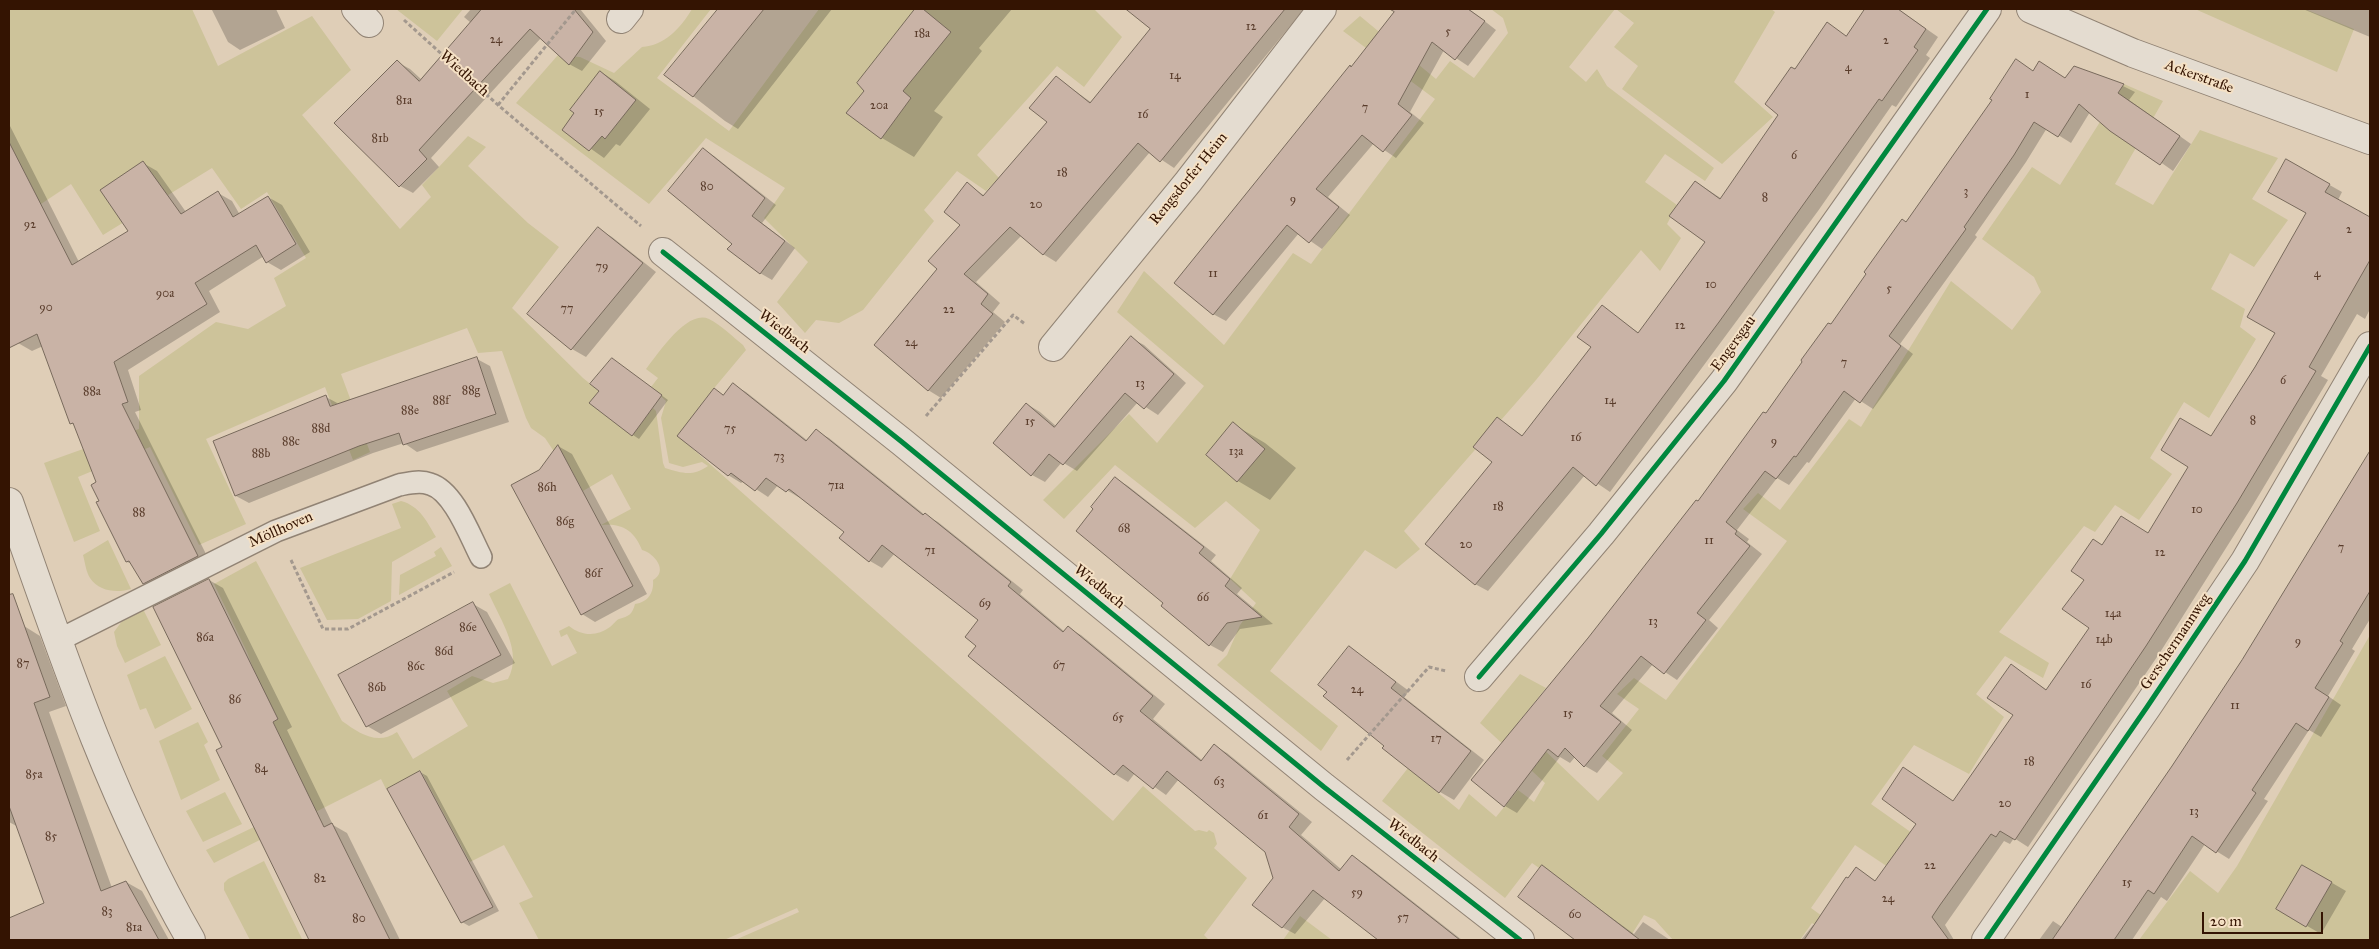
<!DOCTYPE html>
<html>
<head>
<meta charset="utf-8">
<style>
  body { margin:0 }
  #map { position:relative; width:2379px; height:949px; overflow:hidden; background:#dfceb7; font-family:"IM FELL Great Primer",serif }
  canvas { display:block }
  .frame { position:absolute; inset:0; border:10px solid #341402; pointer-events:none }
  .scale { position:absolute; left:2202px; top:912px; width:121px; height:22px; box-sizing:border-box; border:2px solid #341402; border-top:0; padding-left:6px; font-size:15px; line-height:18px; white-space:nowrap; color:#341402; -webkit-text-stroke:4px #f5e1c5; paint-order:stroke }
</style>
</head>
<body>
<div id="map">
<canvas width="2379" height="949"></canvas>
<div class="frame"></div>
<div class="scale">20 m</div>
</div>
<script>
const context = document.querySelector('canvas').getContext('2d');
context.lineJoin = 'round';
function fill(path, color) {
  context.fillStyle = color;
  context.fill(path, 'evenodd');
}
function strokePath(path, color, width, dash) {
  context.strokeStyle = color;
  context.lineWidth = width;
  context.lineCap = dash ? 'butt' : 'round';
  context.setLineDash(dash || []);
  context.stroke(path);
}
function write(font, color, halo, rows, align = 'center') {
  context.font = font + ' "IM FELL Great Primer",serif';
  context.lineWidth = 4;
  context.setLineDash([]);
  context.textBaseline = 'middle';
  context.strokeStyle = halo;
  context.fillStyle = color;
  for (const [text, x, y, turn = 0] of rows) {
    context.save();
    context.translate(x, y);
    context.rotate((+turn || 0) * Math.PI / 180);
    context.textAlign = isNaN(turn) ? turn : align;
    if (halo) context.strokeText(text, 0, 0);
    context.fillText(text, 0, 0);
    context.restore();
  }
}
fill(new Path2D(`
  M9,9H192L218,66L312,16L351,70L302,115L400,229L431,197L422,185L468,136L486,147L468,166L528,223L559,247L512,308L583,378L599,391L590,403L632,435L653,408L656,411L663,463L665,468C682,473 692,477 708,466L702,462L683,467L669,463L661,418L666,401L651,387L658,378L646,369C658,354 687,309 709,319C721,325 733,337 743,345L746,350L705,399L685,442L1113,821L1143,786L1195,831L1199,830L1207,832L1209,830L1214,833L1217,844L1214,848L1247,878L1204,935L1209,940H735L799,912L797,908L724,940H539L519,903L533,897L504,845L470,862L421,771L386,789L381,779L214,863L206,850L304,803L307,798L273,722L247,652L214,584L256,561L342,721C359,733 377,746 397,732L413,759L468,726L447,691L472,676L493,683L508,679C523,652 501,621 489,594L510,583L552,666L577,653L567,634L561,637L559,631L569,626C581,636 597,637 610,627C613,625 616,620 619,619C629,616 632,615 635,604C649,602 654,592 653,580C669,571 654,553 642,550C634,530 622,523 601,525L631,509L612,474L583,491L564,457L559,459L545,438L531,428L526,418L502,351L478,353L467,328L341,374L370,452L353,460L325,387L206,439L246,524L199,545L150,447L78,477L100,531L74,542L44,463L139,429V376L216,322L248,329L286,306L274,278L306,258L267,192L241,209L212,168L103,235L71,184L41,204L23,181L9,190Z
  M396,9H463L437,41Z
  M692,9H711L657,78L729,131L819,9H1094L1122,37L1084,87L1057,66L977,155L999,178L986,191L957,171L924,210L934,221L863,310L839,323L816,320L805,333L777,302L808,262L764,218L785,188L706,138L649,204L516,103L558,55L580,57L614,73L642,47C664,46 681,28 692,9Z
  M1491,9H1615L1569,67L1586,82L1597,69L1607,86L1714,168L1705,181L1665,154L1645,182L1677,205L1667,224L1681,238L1660,271L1641,250L1536,380L1404,531L1420,549L1396,569L1365,550L1270,671L1338,726L1321,751L1217,665L1227,655L1240,625L1256,603L1230,579L1260,530L1226,501L1195,528L1115,465L1064,519L1043,500L1129,414L1157,443L1204,386L1117,312L1144,271L1224,345L1293,253L1311,264L1435,99L1343,31L1360,16L1436,79L1450,61L1474,78L1508,33L1503,18Z
  M1616,9H1771L1775,12L1734,82L1773,117L1722,164L1622,89L1638,66L1614,47L1634,23Z
  M2195,9H2305L2354,29L2337,72Z
  M2124,84L2163,101L2115,184L2153,205L2200,130L2278,158L2252,199L2288,220L2254,267L2230,253L2211,289L2245,309L2240,327L2256,339L2209,418L2184,402L2150,458L2172,474L2139,520L2115,505L2095,532L2084,526L1999,632L2049,663L2043,678L2005,656L1976,694L2004,717L1969,774L1914,745L1871,804L1912,833L1891,869L1855,845L1811,908L1855,940H1835L1812,923L1800,940H1673L1655,920L1644,915L1632,934L1532,863L1505,898L1382,801L1408,768L1459,810L1469,794L1496,817L1518,790L1534,802L1545,783L1480,723L1520,674L1546,688L1517,724L1598,801L1623,773L1602,756L1639,709L1617,694L1634,678L1666,700L1787,541L1743,509L1758,493L1780,510L1849,419L1861,427L1951,281L2012,330L2041,292L2034,277L1982,239L2032,167L2060,185Z
  M401,501C420,506 427,522 436,537L392,562L391,601L358,619L327,620L300,568L401,528L392,504Z
  M108,540L131,589C118,593 99,592 90,578C86,572 85,562 83,555Z
  M441,547L452,566L399,595L400,575L436,556L434,552Z
  M143,609L161,645L125,663L117,646L114,632L122,621Z
  M2370,635V940H2139L2190,871L2218,893L2237,866Z
  M165,656L192,709L155,729L146,708L140,710L127,675Z
  M198,722L208,742L204,745L220,780L181,800L159,741Z
  M225,792L242,824L203,842L186,811Z
  M264,861L302,939L300,940H250L224,890V883L228,879Z
  M1300,916L1332,940H1283Z`), '#cdc39a');
fill(new Path2D(`
  M215,9H276L285,28L240,50L228,42L212,10Z
  M471,9H580L606,41L582,71L569,64L541,38L431,158L439,167L413,193L400,186L397,62L410,69L422,80L471,23L464,17Z
  M719,9H832L738,129L725,121L666,75Z
  M916,9H1012L979,48L982,51L934,111L943,117L914,157L882,138L865,91L859,83Z
  M1128,9H1304L1174,168L1150,152L1056,262L1043,254L1022,235L976,282L1000,303L993,312L1005,322L941,398L928,390L939,269L961,225L967,184L985,196L1048,122L1057,78L1092,103L1152,29Z
  M1396,9H1469L1496,30L1468,66L1444,50L1410,112L1424,123L1396,158L1374,143L1328,197L1350,215L1322,249L1299,233L1226,321L1213,314L1352,68Z
  M1867,9H1898L1938,37L1926,55L1930,58L1896,107L1892,105L1818,211L1610,492L1585,475L1488,591L1475,584L1494,462L1497,418L1523,436L1592,347L1602,307L1639,333L1706,242L1696,182L1722,199L1780,114L1795,70L1827,24L1847,37Z
  M2303,9H2370V37Z
  M2075,67L2123,86L2135,92L2129,100L2191,144L2173,171L2090,112L2071,143L2047,128L2026,162L1975,235L1977,237L1900,344L1913,354L1873,409L1856,398L1809,463L1807,462L1789,485L1777,478L1737,530L1749,539L1747,542L1762,554L1709,620L1718,628L1677,680L1653,664L1612,713L1632,730L1597,773L1585,766L1575,757L1570,763L1560,757L1517,813L1505,806L1699,503L1766,415L1907,223L2034,72L2065,79Z
  M601,72L615,81L650,109L620,146L616,144L604,158L563,129Z
  M9,124L79,262L130,232L143,163L157,171L186,212L218,193L232,201L240,215L268,197L282,205L310,252L281,270L267,262L264,256L209,291L220,312L128,370L141,410L135,412L211,564L157,591L143,583L132,564L127,562L101,501L98,483L76,426L71,423L43,346L32,351L18,343L9,325Z
  M703,149L714,156L776,205L762,223L795,248L772,280L760,273L733,243Z
  M2287,161L2342,192L2338,200L2370,219V309L2365,319L2357,314L2321,376L2328,380L2250,510L2159,654L2028,847L2014,838L2010,844L2004,841L1945,925L1954,940H1801L1813,925L1815,926L1856,869L1876,881L1918,823L1917,777L1954,802L2015,714L2011,666L2047,690L2090,627L2086,580L2103,546L2149,534L2212,438L2276,332L2307,213Z
  M598,229L612,237L656,272L586,357L572,349Z
  M1131,338L1144,345L1186,383L1158,415L1138,402L1077,471L1062,462L1045,482L1032,475L1027,404L1040,412L1056,426Z
  M477,359L490,366L509,422L417,452L404,443L373,453L249,503L236,496L215,442L326,397L339,404Z
  M619,364L668,400L639,439L633,435Z
  M733,385L746,392L808,441L816,431L829,438L925,515L938,522L1023,590L1020,594L1065,632L1068,628L1081,635L1165,704L1153,719L1203,761L1215,746L1227,753L1312,822L1301,835L1342,870L1352,857L1365,864L1462,940H1379L1325,898L1295,934L1282,927L1275,879L1266,851L1179,779L1166,795L1135,773L1128,782L1115,774L970,656L978,646L980,620L895,553L882,568L870,561L846,531L801,497L800,498L778,485L768,497L744,481L741,483L728,475L714,390L724,395Z
  M1233,424L1265,443L1296,468L1270,500L1238,481L1208,455Z
  M558,446L572,454L647,594L595,622L582,614L540,471Z
  M2370,452V619L2352,649L2355,651L2328,696L2341,705L2321,737L2309,730L2264,799L2268,801L2229,859L2205,844L2167,901L2161,897L2132,940H2039L2053,921L2062,927L2173,767L2243,660Z
  M1115,478L1128,486L1216,555L1211,561L1242,588L1237,594L1273,624L1240,629L1223,652L1210,645L1163,606L1165,603Z
  M209,580L223,588L292,727L287,730L333,825L347,833L400,940H311L218,750L224,747Z
  M473,604L487,612L515,663L381,734L367,726Z
  M24,626L40,636L66,706L49,712L112,888L126,882L142,891L169,940H88L37,837L9,822V632Z
  M1349,647L1409,691L1404,697L1484,760L1454,800L1440,792L1384,748L1386,746Z
  M420,772L427,776L499,911L469,926L462,922Z
  M2303,866L2346,891L2321,934L2278,909Z
  M1542,867L1634,934L1643,922L1670,940H1577L1519,896Z
  M42,905L48,909L54,940H9V919Z`), '#0003');
const building = new Path2D(`
  M482,9H574L593,32L569,65L530,29L419,150L427,159L399,187L334,123L397,60L419,81Z
  M718,9H764L693,97L664,75Z
  M915,9H923L951,32L903,91L911,98L881,139L846,113L864,91L857,83Z
  M1126,9H1285L1160,162L1138,143L1043,255L1010,227L964,274L988,294L981,304L993,314L928,391L874,345L937,269L928,261L960,225L944,212L967,182L983,196L1047,122L1029,108L1056,76L1090,103L1150,29Z
  M1390,9H1468L1485,21L1455,60L1432,42L1398,104L1412,115L1383,152L1362,135L1316,189L1339,207L1309,243L1287,225L1213,315L1174,283L1350,65L1351,67L1394,12Z
  M1865,9H1898L1926,29L1914,47L1918,50L1882,101L1879,99L1719,322L1596,486L1573,467L1475,585L1425,544L1492,462L1473,447L1497,417L1522,436L1591,347L1577,337L1602,305L1638,333L1705,242L1669,216L1695,181L1720,199L1778,115L1765,104L1791,67L1795,69L1827,22L1846,36Z
  M2016,59L2033,71L2039,61L2065,78L2074,66L2124,84L2118,93L2180,136L2160,165L2110,131L2079,104L2058,137L2034,122L2014,155L1964,227L1966,229L1889,336L1901,346L1860,403L1844,391L1796,457L1794,456L1776,479L1765,471L1726,522L1737,531L1735,534L1750,546L1697,613L1706,620L1664,674L1641,656L1600,706L1621,722L1584,767L1565,748L1558,757L1548,749L1504,807L1471,780L1588,638L1696,500L1698,501L1763,412L1766,413L1802,362L1801,360L1828,323L1831,324L1866,274L1864,272L1902,219L1906,222L1992,100L1990,99Z
  M600,71L636,100L605,139L602,136L589,151L562,130L574,113L570,110Z
  M9,142L72,265L128,231L100,190L143,161L181,214L218,191L233,217L268,196L296,244L266,263L256,245L195,283L207,304L114,362L128,402L122,404L198,556L143,584L129,561L126,562L96,502L99,501L91,485L96,482L73,423L70,424L37,334L9,348Z
  M703,148L765,198L752,216L785,241L760,274L727,249L732,244L668,191Z
  M2286,159L2330,184L2325,192L2370,217V260L2309,367L2316,371L2237,503L2146,646L2015,840L2000,831L1996,837L1991,834L1940,905L1932,917L1949,940H1804L1846,877L1848,878L1856,867L1875,881L1916,824L1882,799L1903,767L1953,801L2013,715L1987,698L2011,664L2046,690L2089,628L2062,609L2084,580L2071,571L2093,539L2102,545L2121,516L2148,533L2188,467L2161,450L2180,418L2211,436L2255,367L2275,333L2247,317L2306,213L2268,192Z
  M598,227L643,263L571,350L527,314Z
  M1131,336L1174,374L1144,409L1125,393L1063,465L1049,454L1031,476L993,443L1026,403L1054,427Z
  M477,357L496,414L403,445L399,433L359,446L235,496L213,441L326,395L330,406Z
  M612,358L662,395L632,436L589,403L599,391L590,384Z
  M733,383L806,441L816,429L923,515L925,513L1011,582L1008,586L1063,632L1068,626L1153,696L1140,711L1201,761L1214,744L1299,814L1289,827L1339,871L1352,855L1460,940H1378L1313,890L1282,928L1252,905L1273,878L1265,852L1167,771L1153,789L1123,765L1114,775L968,656L976,646L965,637L978,620L882,545L869,562L839,538L844,532L789,489L786,492L766,478L755,491L731,473L728,476L677,436L714,388L723,395Z
  M1233,422L1265,449L1237,482L1206,455Z
  M558,445L633,586L581,615L511,485L539,470Z
  M2370,451V591L2340,641L2343,643L2315,688L2329,697L2308,731L2296,723L2252,790L2256,793L2216,853L2192,836L2154,894L2148,890L2114,940H2052L2172,766L2242,660Z
  M1115,477L1204,547L1199,553L1230,579L1225,586L1262,617L1227,623L1209,646L1161,606L1163,603L1076,531L1093,509L1091,507Z
  M209,579L278,719L273,722L324,827L332,823L390,940H309L216,750L222,747L153,607Z
  M13,594L50,697L34,703L101,891L126,881L159,940H9V918L44,903L9,806V595Z
  M473,602L501,655L366,727L338,675Z
  M1349,646L1396,682L1391,688L1471,751L1439,793L1382,748L1384,746L1323,696L1327,692L1318,685Z
  M420,771L493,907L461,923L387,789Z
  M1542,865L1640,940H1575L1518,897Z
  M2302,865L2332,882L2306,927L2276,909Z`);
fill(building, '#c9b3a6');
strokePath(building, '#786a5c', 1);
const lane = new Path2D(`
  M57,641L276,531L399,485C409,483 420,480 430,484C454,491 470,536 481,557`);
const street = new Path2D(`
  M356,9L369,23
  M2031,9L2133,53L2370,140
  M621,19L629,9
  M663,252L902,442L1324,787L1520,940
  M1053,347L1188,182L1322,9
  M9,502C61,651 112,803 191,940
  M1479,677L1601,534L1724,381L1987,9
  M1986,940L2147,707L2245,561L2370,346`);
strokePath(lane, '#918374', 24);
strokePath(street, '#918374', 30);
strokePath(new Path2D(`
  M404,20L498,105L641,226
  M498,105L576,9
  M926,416L1013,315L1025,324
  M291,560L323,629H348L454,572
  M1347,760L1429,667L1446,671`), '#a3988e', 3, [4, 2.5]);
strokePath(lane, '#e4dcd0', 21);
strokePath(street, '#e4dcd0', 28);
strokePath(new Path2D(`
  M663,252L902,442L1324,787L1520,940
  M1479,677L1601,534L1724,381L1987,9
  M1986,940L2147,707L2245,561L2370,346`), '#00873e', 5);
write('12px', '#593c2b', null, [
  ["12",1251,27],
  ["5",1448,32],
  ["18a",922,34],
  ["24",496,40],
  ["2",1886,41],
  ["4",1848,68],
  ["14",1175,76],
  ["1",2027,95],
  ["81a",404,101],
  ["20a",879,106],
  ["7",1365,108],
  ["15",599,112],
  ["16",1143,115],
  ["81b",380,139],
  ["6",1794,156],
  ["18",1062,173],
  ["80",707,187],
  ["3",1966,192],
  ["8",1765,198],
  ["9",1293,200],
  ["20",1036,205],
  ["92",30,225],
  ["2",2349,230],
  ["79",602,267],
  ["11",1213,274],
  ["4",2317,274],
  ["10",1711,285],
  ["5",1889,289],
  ["90a",165,294],
  ["90",46,308],
  ["77",567,309],
  ["22",949,310],
  ["12",1680,326],
  ["24",911,343],
  ["7",1844,363],
  ["6",2283,381],
  ["13",1140,384],
  ["88g",471,391],
  ["88a",92,392],
  ["88f",441,401],
  ["14",1610,401],
  ["88e",410,411],
  ["8",2253,421],
  ["15",1030,422],
  ["88d",321,429],
  ["75",730,429],
  ["16",1576,438],
  ["88c",291,442],
  ["9",1774,442],
  ["13a",1236,452],
  ["88b",261,454],
  ["73",779,457],
  ["71a",836,486],
  ["86h",547,488],
  ["18",1498,507],
  ["10",2197,510],
  ["88",139,513],
  ["86g",565,522],
  ["68",1124,529],
  ["11",1709,541],
  ["20",1466,545],
  ["7",2341,548],
  ["71",930,551],
  ["12",2160,553],
  ["86f",593,574],
  ["66",1203,598],
  ["69",985,604],
  ["14a",2113,614],
  ["13",1653,622],
  ["86e",468,628],
  ["86a",205,638],
  ["14b",2104,640],
  ["9",2298,642],
  ["86d",444,652],
  ["87",23,664],
  ["67",1059,666],
  ["86c",416,667],
  ["16",2086,685],
  ["86b",377,688],
  ["24",1357,690],
  ["86",235,700],
  ["11",2235,706],
  ["15",1568,714],
  ["65",1118,718],
  ["17",1436,739],
  ["18",2029,762],
  ["84",261,769],
  ["85a",34,775],
  ["63",1219,782],
  ["20",2005,804],
  ["13",2194,812],
  ["61",1263,816],
  ["85",51,837],
  ["22",1930,866],
  ["82",320,879],
  ["15",2127,883],
  ["59",1357,893],
  ["24",1888,899],
  ["83",107,912],
  ["60",1575,915],
  ["57",1403,918],
  ["80",359,919],
  ["81a",134,928]
]);
write('15px', '#341402', '#f5e1c5', [
  ["Wiedbach",464,74,42],
  ["Ackerstraße",2199,77,20],
  ["Rengsdorfer Heim",1189,179,-51],
  ["Wiedbach",784,332,38],
  ["Engersgau",1734,344,-54],
  ["Möllhoven",281,530,-24],
  ["Wiedbach",1099,587,39],
  ["Gerschermannweg",2176,642,-56],
  ["Wiedbach",1413,841,38]
]);
</script>
</body>
</html>
